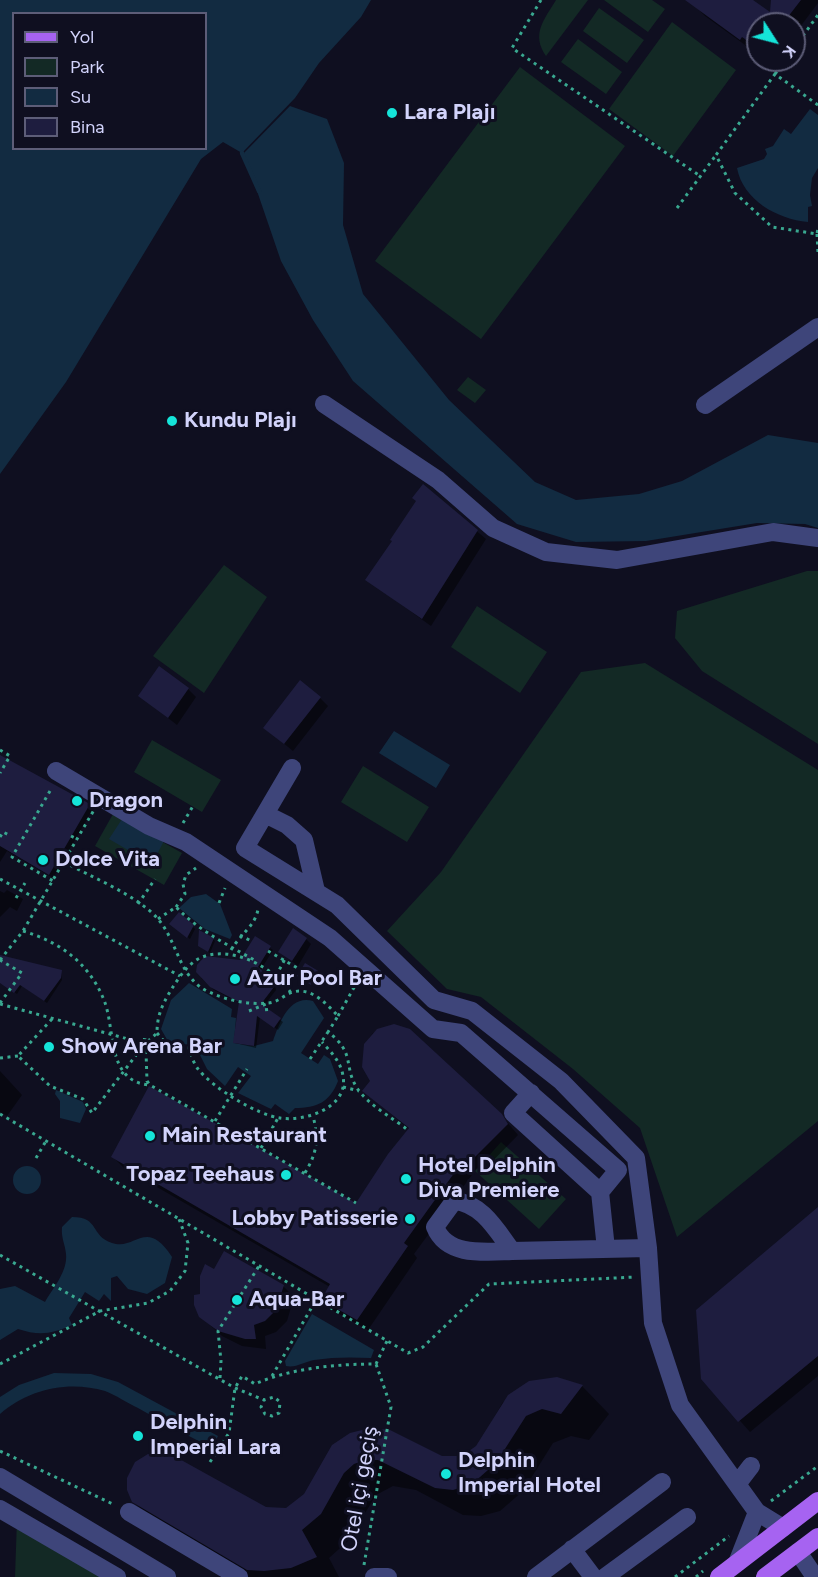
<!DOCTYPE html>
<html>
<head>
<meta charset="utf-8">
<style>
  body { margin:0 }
  #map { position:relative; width:818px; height:1577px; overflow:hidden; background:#0f0f20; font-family:Figtree,sans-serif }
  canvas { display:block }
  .legend { position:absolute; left:12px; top:12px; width:195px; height:138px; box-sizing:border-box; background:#0f0f20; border:2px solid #5d5d78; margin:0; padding:8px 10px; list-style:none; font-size:18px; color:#d2d3fb }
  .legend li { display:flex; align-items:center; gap:12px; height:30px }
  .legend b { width:30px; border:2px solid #5d5d78 }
  .north { position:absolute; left:746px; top:12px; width:60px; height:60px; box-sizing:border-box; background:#0f0f20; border:2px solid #5d5d78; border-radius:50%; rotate:126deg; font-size:16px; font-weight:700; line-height:24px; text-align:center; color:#d2d3fb }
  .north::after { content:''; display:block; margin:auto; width:21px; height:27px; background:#15e4d9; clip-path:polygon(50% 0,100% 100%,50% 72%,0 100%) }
</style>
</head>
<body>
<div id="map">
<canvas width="818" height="1577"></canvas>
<ul class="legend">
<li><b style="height:8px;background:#a663f1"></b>Yol</li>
<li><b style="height:16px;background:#132925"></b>Park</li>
<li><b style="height:16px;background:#122b41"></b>Su</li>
<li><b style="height:16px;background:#1e1d3f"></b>Bina</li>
</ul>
<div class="north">K</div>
</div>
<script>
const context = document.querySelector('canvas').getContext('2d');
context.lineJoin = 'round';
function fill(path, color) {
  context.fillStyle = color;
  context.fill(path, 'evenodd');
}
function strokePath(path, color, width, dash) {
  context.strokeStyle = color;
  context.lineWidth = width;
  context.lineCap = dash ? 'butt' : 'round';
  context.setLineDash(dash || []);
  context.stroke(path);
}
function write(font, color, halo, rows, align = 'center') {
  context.font = font + ' Figtree,sans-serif';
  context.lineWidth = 6;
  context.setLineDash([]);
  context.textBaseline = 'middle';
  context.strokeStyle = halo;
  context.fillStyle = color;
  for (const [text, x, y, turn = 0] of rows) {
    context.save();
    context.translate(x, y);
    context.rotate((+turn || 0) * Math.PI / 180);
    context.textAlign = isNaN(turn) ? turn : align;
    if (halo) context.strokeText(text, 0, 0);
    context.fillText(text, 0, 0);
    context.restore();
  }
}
fill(new Path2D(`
  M556,0H588L546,56C531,34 544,20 556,0Z
  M604,0H652L665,9L648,32Z
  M599,8L644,40L627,63L583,31Z
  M672,22L736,70L673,156L609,109Z
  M578,39L622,72L606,94L561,62Z
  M520,67L625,146L481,339L375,261Z
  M468,377L486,390L475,403L457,390Z
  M224,565L267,597L204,693L153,656Z
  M807,571H818V744L702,671L675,638L677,611Z
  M477,606L547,652L520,693L451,647Z
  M645,663L818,770V1121L677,1237L640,1128L573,1069L481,997L447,989L387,931L441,872L581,672Z
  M152,740L221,780L202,812L134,772Z
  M363,766L429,807L407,842L341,802Z
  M113,814L182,853L164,885L95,846Z
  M501,1142L566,1199L539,1229L475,1171Z
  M17,1519L114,1577H15Z`), '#132925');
fill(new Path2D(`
  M0,0H371L361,17L319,63L295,98L242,153L223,142L201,159L66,382L0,474ZM14,14H206V148H14Z
  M290,106L327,119L344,163L343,225L363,294L449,400L535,482L576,500L639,494L682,481L768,435L818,443V528L805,524L757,523L646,541L576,542L517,524L353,381L313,320L281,261L244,153Z
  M810,109L818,115V168L812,178L810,195L812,206L808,207V222C777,219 743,200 737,168L764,159L767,154L765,149L773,146L784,129L791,134Z
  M394,731L450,765L436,788L379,753Z
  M124,816L165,839L152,864L109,839Z
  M206,894L220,904L232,935L230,939L205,929L179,908L191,897Z
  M189,983L232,1009L231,1017L236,1018L234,1043L254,1046L273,1041C279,1024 289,994 313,1001L324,1018L301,1053L318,1064L324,1055L330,1059L338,1081C330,1102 317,1108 295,1108L289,1114L275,1104L271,1109L238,1093L251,1076L238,1067L225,1086L207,1069L195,1045L169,1043L161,1029L171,1000Z
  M56,1090L83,1102L86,1109L80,1123L60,1118V1101L55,1094Z
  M13 1180a14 14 0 1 1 28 0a14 14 0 1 1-28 0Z
  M72,1217C100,1217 90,1236 112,1243C136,1251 146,1217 172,1257L165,1283L147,1294L128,1289L117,1276L111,1278V1301L104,1294L99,1301L85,1292L69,1318L72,1325C52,1334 39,1336 18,1329L0,1340V1289L15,1286L45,1302C53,1288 68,1271 66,1254C65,1244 61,1238 62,1227Z
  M312,1314L374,1350L371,1358C351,1357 333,1357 314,1360C304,1362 296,1368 286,1366L285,1361Z
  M54,1373L91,1374L118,1382L218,1436L212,1448C187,1435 162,1422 138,1408C127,1403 116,1395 105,1391C69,1380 28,1389 0,1414V1397L19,1385Z`), '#122b41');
fill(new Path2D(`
  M697,0H750L771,15L773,0H818V3L794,35V24H758V50L754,47L752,50L705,16L694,5Z
  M423,486L486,539L431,626L367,580L394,541L417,501Z
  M188,689L196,697L177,725L140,696Z
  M320,698L328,706L293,751L265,728Z
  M0,757L93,809L53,878L7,851L0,862Z
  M7,890L23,899L17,911L10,907L0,917V891L4,893Z
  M179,914L195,929L190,939L173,926Z
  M255,938L273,950L260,971L275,985L276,990L263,1007L283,1022L278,1030L260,1017L256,1048L235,1043L240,1003L214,990L201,978L241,961Z
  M213,939L215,941L210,953L202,948Z
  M306,939L311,944L298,966L280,952Z
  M61,971L62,980L47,1003L22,986L17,994L0,982V975Z
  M319,973L324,978L318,988L299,976Z
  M389,1026L501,1115L518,1135L482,1172L477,1168L414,1254L417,1258L368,1330L334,1311L323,1300L330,1287L124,1168L113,1157L356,1205L410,1130L364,1091L372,1082L365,1044L373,1033Z
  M0,1071L22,1095L7,1116L0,1112Z
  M818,1209V1376L750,1432L702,1378Z
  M283,1286L294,1297L287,1321L276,1332L265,1336L266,1349L242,1346L222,1336L200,1316L201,1295Z
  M582,1386L609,1414L589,1440L571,1436L553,1443L523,1491L500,1511L481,1516L463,1515L416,1490L393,1486L376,1495L348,1541L329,1558L339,1577H243L161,1529L133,1501L286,1510L305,1495L333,1446L454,1459L463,1457L477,1447L503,1402Z`), '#0007');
strokePath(new Path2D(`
  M242,153L259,191`), '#122b41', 4.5);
fill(new Path2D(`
  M685,0H753L770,12L771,0H801L784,22L787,24H758V48L742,37L740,40Z
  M423,484L478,530L422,619L365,580L392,541L390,540L416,501L412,498Z
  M159,666L189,688L168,718L138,696Z
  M300,680L321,697L284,744L263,728Z
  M0,755L90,804L49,875L0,846Z
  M179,912L194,925L187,938L169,924Z
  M293,928L307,938L292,961L278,952Z
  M199,930L214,938L208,952L198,946Z
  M255,936L271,946L258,967L272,980L274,987L261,1004L281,1018L274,1028L257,1016L254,1046L233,1043L239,1002L210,987L196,972L197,965L205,956L240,960Z
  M0,955L62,970L61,978L44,1001L20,985L14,993L0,983Z
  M305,963L320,972L311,985L297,976Z
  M394,1024L410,1029L502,1114L508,1124L470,1162L465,1158L404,1243L408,1246L357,1320L321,1300L330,1284L111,1157L149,1086L356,1203L388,1154L409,1128L362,1091L370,1081L362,1067L364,1044L377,1029Z
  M818,1207V1356L738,1422L701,1379L696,1310Z
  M224,1251L284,1285L276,1310L265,1321L254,1325L256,1339H245L218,1331L199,1317L194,1305V1295L200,1294V1276L205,1264L214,1269Z
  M557,1377L583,1385L561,1414L542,1409L526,1416L496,1463L472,1484L453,1490L435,1488L378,1460H365L354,1464L344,1473L321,1514L302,1530L317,1557L291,1568L264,1571L247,1570L132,1502L127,1490V1478L135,1462L148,1454L162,1452L174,1456L266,1507L286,1508L304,1494L332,1445L350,1433L370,1428L390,1430L442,1456H462L476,1446L508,1395L529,1381Z`), '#1e1d3f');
strokePath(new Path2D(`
  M541,0L512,48L700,176
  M794,48L818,15
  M775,74L786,60
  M818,105L775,74L716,155L735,193L772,227L817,234L818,228
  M677,208L716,155
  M817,234L818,252
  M0,750L10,756L0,773
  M50,791L12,857L53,881
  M183,823L193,806
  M71,836L77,839
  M0,837L3,832L9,835
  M64,862C91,877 137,895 158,919C178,942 179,979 209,992C226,1000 248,1005 267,1003C275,1003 281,998 288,994C308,984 325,1002 338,1016L328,1032C356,1053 343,1066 357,1088C368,1105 393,1118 408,1130
  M0,879L180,976
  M16,898L25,883
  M219,903L225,888
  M138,904L155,879
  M176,907L185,894L183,884L186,875L196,868
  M158,919L176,907C199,931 228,945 256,961L255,963
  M23,931C60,942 89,963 104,1000C116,1030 106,1081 149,1085
  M240,935L251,941
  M231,950C239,936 256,925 258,909
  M268,951L301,970
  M0,960L23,931L94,810
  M276,976L286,957
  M0,1003L22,973L0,960
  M0,1004L139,1042
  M249,1011L266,1004L267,1015
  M338,1016L356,984
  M52,1019L18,1056L50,1086L83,1099L92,1113L140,1050
  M157,1033L167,1045
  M138.5 1045a5.5 5.5 0 1 1 11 0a5.5 5.5 0 1 1-11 0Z
  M148,1041L157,1033C157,1016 162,1005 171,990C178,979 186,966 198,959C229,943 274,967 291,993
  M150,1044L189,1048C191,1055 194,1064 198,1069C213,1088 257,1115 280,1118C304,1122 349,1108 343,1076C341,1062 331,1052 322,1042
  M146,1051L147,1081L150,1085L356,1203
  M0,1058L18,1056
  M310,1059L328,1032
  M343,1087L359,1091
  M0,1114L408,1353L423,1347L489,1284L636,1277
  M215,1121L247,1069
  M261,1148L278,1118
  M36,1158L46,1141
  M305,1173C317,1153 319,1139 313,1116
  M0,1255L235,1388L264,1400L274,1397L280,1402L279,1413L272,1416L265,1414L261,1407L264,1400
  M0,1364L100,1311L148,1303L170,1291L185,1271L188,1243L179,1219
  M272,1376L316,1300
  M220,1378L221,1361L218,1331L259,1266
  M0,1451L115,1505
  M210,1462L229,1433L235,1388L242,1376L255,1384C291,1368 337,1364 376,1364L387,1341
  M771,1501L818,1466
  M364,1565L391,1407L376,1364
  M675,1577L729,1536
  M696,1577L703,1571`), '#39a890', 3, [3, 4.5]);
strokePath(new Path2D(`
  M324,404L438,480L493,528L546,552L617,560L773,532L818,538
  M705,405L818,327
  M292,768L245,848L337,905L434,1000L472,1011L561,1081L636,1158L648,1248
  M56,771L149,826L186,842L330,938L433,1029L461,1033L618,1170L600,1192L606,1249
  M265,814L287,825L304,840L316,891
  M531,1093L513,1113L600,1192
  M512,1251C485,1252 447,1257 435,1227L454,1201C482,1203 497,1231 512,1251L648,1248L653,1323L680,1405L757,1512L783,1528
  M0,1477L167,1577
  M738,1483L751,1466
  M0,1509L117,1577
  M129,1512L239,1577
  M572,1549L593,1577
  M798,1552L815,1577
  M737,1563L757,1512
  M374,1577H388
  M536,1577L662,1482
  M605,1577L687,1517`), '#3e457a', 18);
strokePath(new Path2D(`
  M719,1577L818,1501
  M765,1577L818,1537`), '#a663f1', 18);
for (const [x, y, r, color] of [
  [392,113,6,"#15e4d9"],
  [172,421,6,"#15e4d9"],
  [77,801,6,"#15e4d9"],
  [43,860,6,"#15e4d9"],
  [235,979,6,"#15e4d9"],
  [49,1047,6,"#15e4d9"],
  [150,1136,6,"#15e4d9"],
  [286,1175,6,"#15e4d9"],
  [406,1179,6,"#15e4d9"],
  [410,1219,6,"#15e4d9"],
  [237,1300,6,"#15e4d9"],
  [138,1436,6,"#15e4d9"],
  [446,1474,6,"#15e4d9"]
]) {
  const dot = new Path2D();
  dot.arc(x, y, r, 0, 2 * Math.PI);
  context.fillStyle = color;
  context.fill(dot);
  strokePath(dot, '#0f0f20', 2);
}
write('bold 22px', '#d2d3fb', '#0f0f20', [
  ["Lara Plajı",404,113],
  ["Kundu Plajı",184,421],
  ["Dragon",89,801],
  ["Dolce Vita",55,860],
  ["Azur Pool Bar",247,979],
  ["Show Arena Bar",61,1047],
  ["Main Restaurant",162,1136],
  ["Hotel Delphin",418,1166],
  ["Diva Premiere",418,1191],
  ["Topaz Teehaus",274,1175,"right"],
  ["Lobby Patisserie",398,1219,"right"],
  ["Aqua-Bar",249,1300],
  ["Delphin",150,1423],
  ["Imperial Lara",150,1448],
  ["Delphin",458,1461],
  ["Imperial Hotel",458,1486]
], 'left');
write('22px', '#d2d3fb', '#0f0f20', [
  ["Otel içi geçiş",360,1489,-80]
]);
</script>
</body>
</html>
